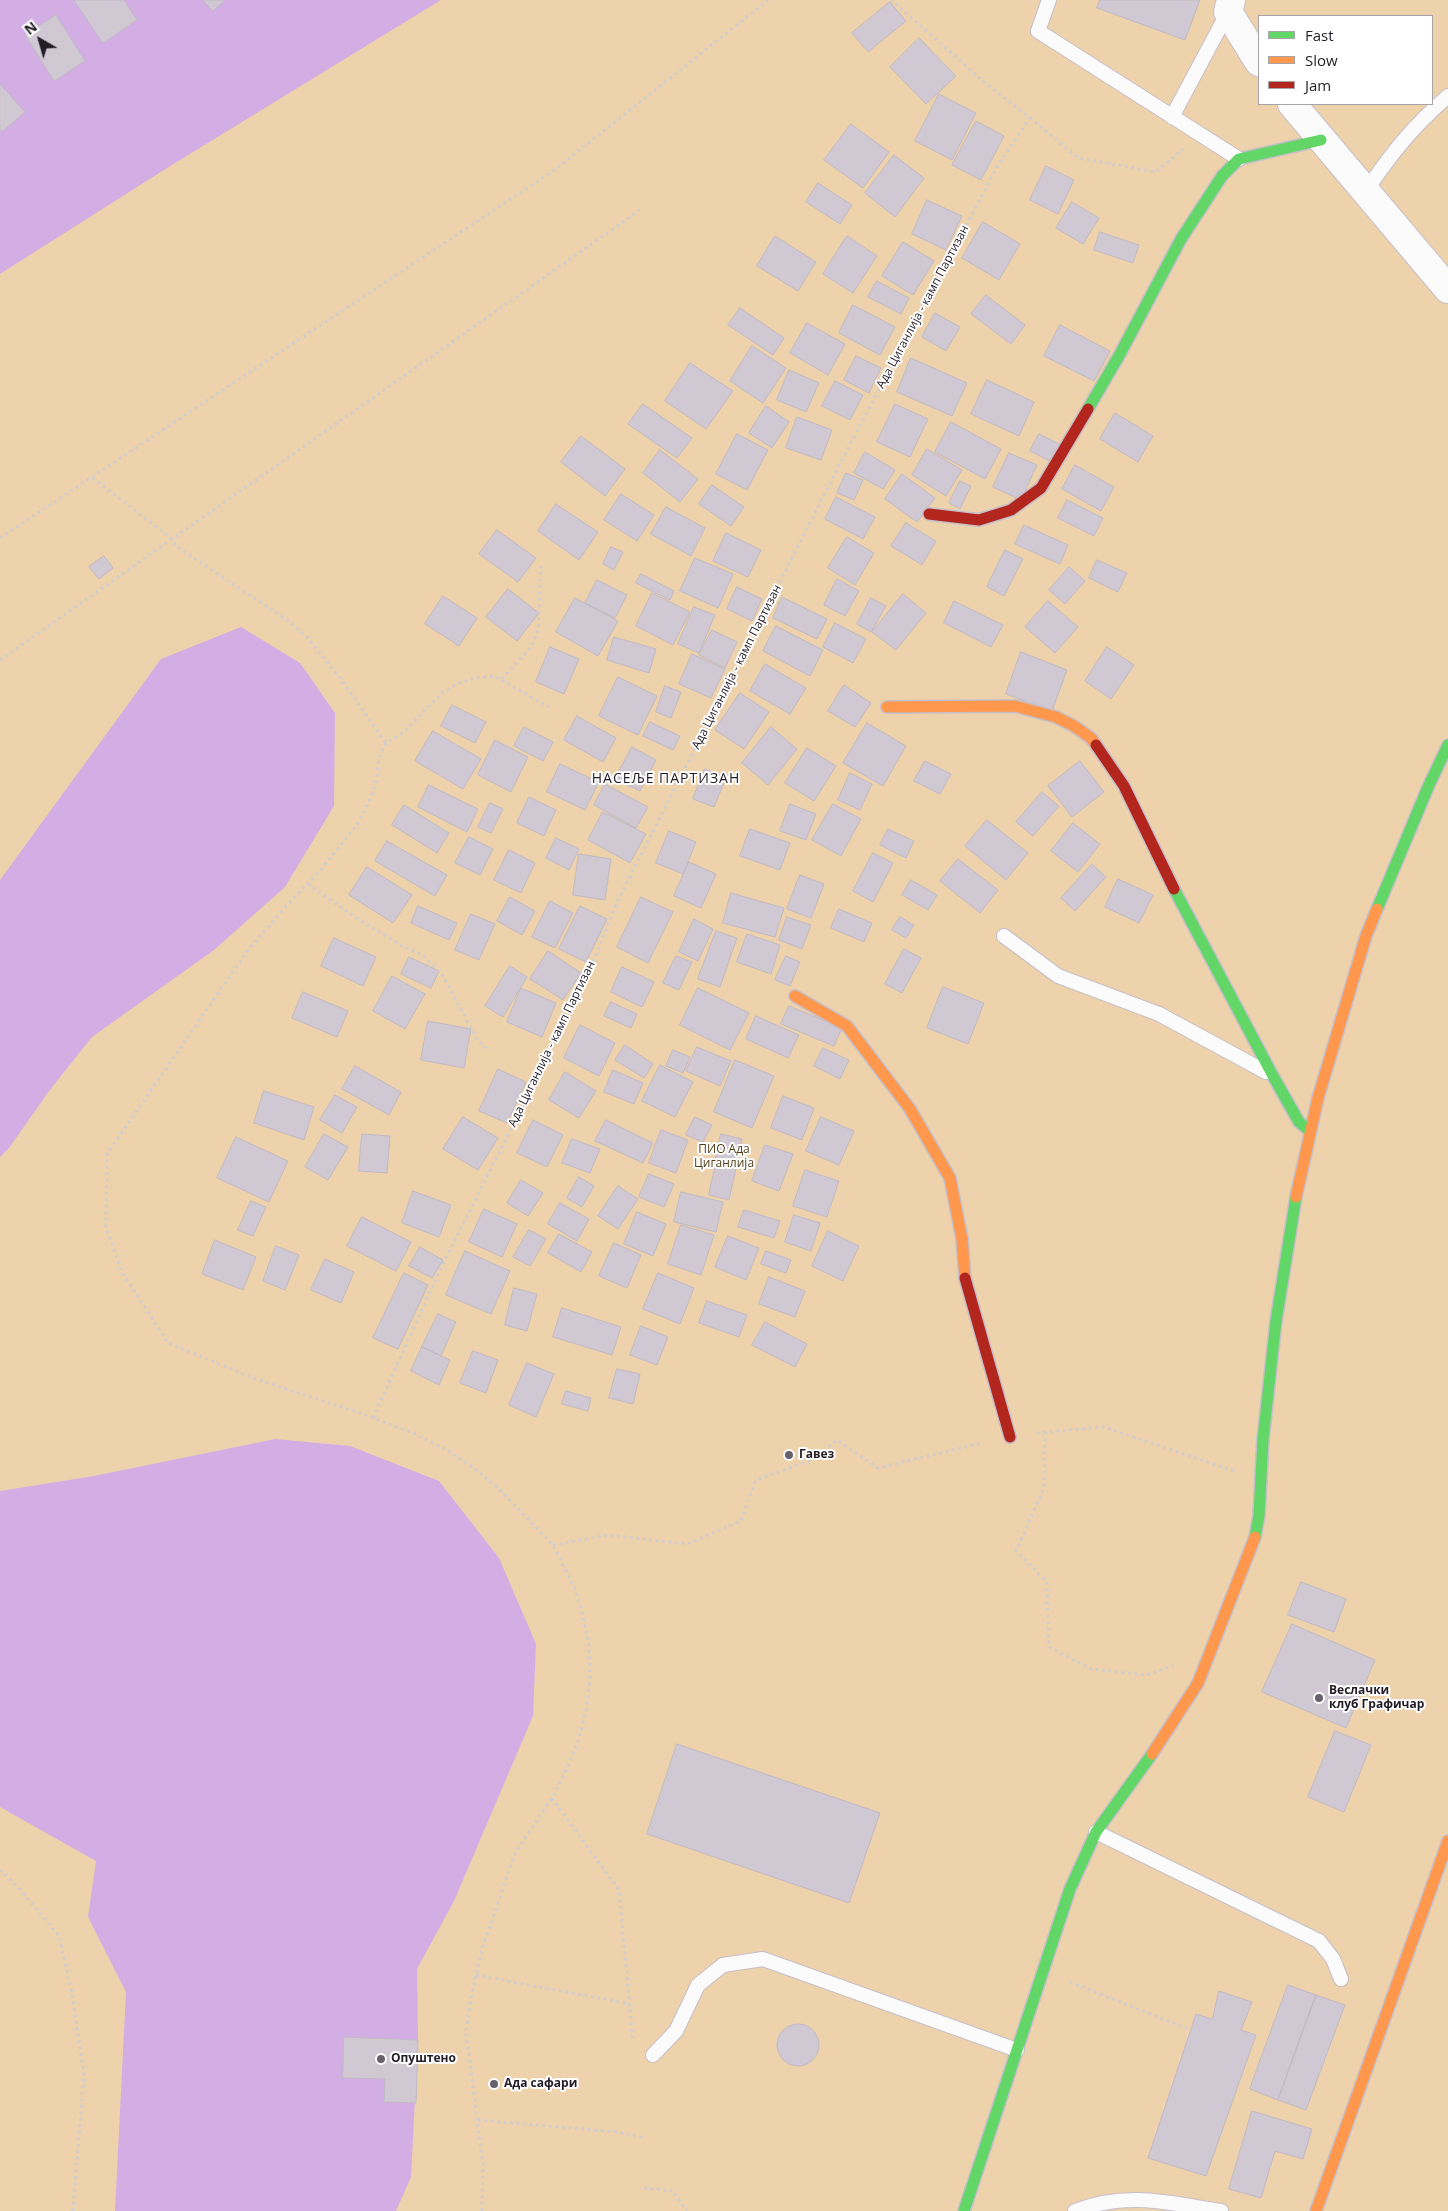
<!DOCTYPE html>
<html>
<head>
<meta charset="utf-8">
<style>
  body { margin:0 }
  #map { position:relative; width:1448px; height:2211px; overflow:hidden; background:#eae2ee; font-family:"Open Sans",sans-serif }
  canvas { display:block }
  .legend { position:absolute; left:1258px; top:15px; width:175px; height:90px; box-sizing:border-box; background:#fff; border:1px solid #a7a4a8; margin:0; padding:6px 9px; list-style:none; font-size:15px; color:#221c25 }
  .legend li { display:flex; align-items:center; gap:10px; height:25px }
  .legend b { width:25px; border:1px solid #a7a4a8 }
  .north { position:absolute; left:15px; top:15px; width:50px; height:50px; -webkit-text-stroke:4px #fff; paint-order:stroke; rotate:322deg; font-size:14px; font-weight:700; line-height:20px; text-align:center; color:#221c25 }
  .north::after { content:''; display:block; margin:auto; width:18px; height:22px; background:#221c25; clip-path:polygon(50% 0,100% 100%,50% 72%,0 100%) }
</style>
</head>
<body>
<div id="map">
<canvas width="1448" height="2211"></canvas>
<ul class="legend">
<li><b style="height:6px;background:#63d668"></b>Fast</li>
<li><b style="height:6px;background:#ff974d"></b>Slow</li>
<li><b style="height:6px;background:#b3261e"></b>Jam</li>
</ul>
<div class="north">N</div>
</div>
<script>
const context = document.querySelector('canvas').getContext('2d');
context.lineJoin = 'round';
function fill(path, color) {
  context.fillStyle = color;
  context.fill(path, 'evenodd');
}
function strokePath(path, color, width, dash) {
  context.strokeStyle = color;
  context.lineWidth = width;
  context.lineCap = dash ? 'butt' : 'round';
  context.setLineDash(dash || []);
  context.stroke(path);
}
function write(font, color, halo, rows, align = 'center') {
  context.font = font + ' "Open Sans",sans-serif';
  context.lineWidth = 4;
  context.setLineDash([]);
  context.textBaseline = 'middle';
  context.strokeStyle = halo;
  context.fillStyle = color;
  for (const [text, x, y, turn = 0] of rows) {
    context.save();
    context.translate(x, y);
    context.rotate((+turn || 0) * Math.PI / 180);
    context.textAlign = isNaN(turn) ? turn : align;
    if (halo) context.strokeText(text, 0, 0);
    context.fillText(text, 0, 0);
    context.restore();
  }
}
fill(new Path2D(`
  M0,0H1448V2211H0ZM1259,16H1432V104H1259Z`), '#eed2ac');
fill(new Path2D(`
  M0,0H441L167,168L0,274Z
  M241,627L300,663L335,713L334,806L285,887L214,950L92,1037L49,1091L9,1148L0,1157V880L161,659Z
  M275,1439L350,1446L439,1481L499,1558L536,1644L533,1716L454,1901L417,1969L418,2040L411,2177L396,2211H115L126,1992L88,1917L96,1861L0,1807V1491L94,1476Z`), '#d3aee5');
const building = new Path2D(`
  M74,0H124L137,20L103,43Z
  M203,0H225L213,11Z
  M1100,0H1200L1185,40L1097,8Z
  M890,2L906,21L868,52L852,33Z
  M56,15L85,61L54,81L25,35Z
  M919,38L956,76L926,104L890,67Z
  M0,84L25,112L2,132L0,130Z
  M939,94L976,113L952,160L915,141Z
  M976,121L1004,136L981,180L952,165Z
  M851,124L889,152L863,188L824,160Z
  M894,155L924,178L895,217L865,193Z
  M1046,166L1074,180L1058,214L1030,200Z
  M818,183L852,205L840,224L806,202Z
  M927,200L962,216L946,250L912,234Z
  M1072,202L1099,218L1083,244L1056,228Z
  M983,222L1020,244L999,280L962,258Z
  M1100,232L1139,245L1133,263L1094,250Z
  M775,236L816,262L798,291L757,266Z
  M847,236L877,256L853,293L823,274Z
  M903,242L934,261L913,295L882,276Z
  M877,281L909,298L901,314L868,297Z
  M986,295L1025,325L1011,344L971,314Z
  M853,305L895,327L880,355L839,333Z
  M740,308L784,338L773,355L728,325Z
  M935,313L960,327L946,351L922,337Z
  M807,323L845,344L828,375L790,353Z
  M1060,325L1110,351L1094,381L1044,356Z
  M752,346L786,368L763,403L730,381Z
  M856,356L881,368L869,393L844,380Z
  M911,358L967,383L952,416L897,392Z
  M690,363L733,391L706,429L665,401Z
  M789,370L819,383L806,412L777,400Z
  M987,380L1034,402L1019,436L971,414Z
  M835,381L863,395L850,420L822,406Z
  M643,404L692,438L677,458L628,424Z
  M895,404L928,419L910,457L877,442Z
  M766,406L789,422L772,448L749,433Z
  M1115,413L1153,436L1138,462L1100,439Z
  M797,417L832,430L821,460L786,448Z
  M951,422L1001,449L985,479L935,452Z
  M737,434L768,450L747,490L716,474Z
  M1039,434L1061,445L1052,462L1030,451Z
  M581,436L625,469L605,496L561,462Z
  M927,449L962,470L946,496L912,475Z
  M660,450L698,479L680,502L643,473Z
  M865,452L895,470L883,489L854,473Z
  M1009,453L1037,465L1021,500L993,487Z
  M1075,465L1114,487L1101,511L1062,489Z
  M846,473L863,480L854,500L837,493Z
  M902,474L935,498L917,522L885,499Z
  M960,481L971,486L960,509L949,503Z
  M712,485L744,507L731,526L699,504Z
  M621,494L654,515L637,541L604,520Z
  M836,497L875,517L863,539L825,519Z
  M1067,500L1103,518L1094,536L1058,518Z
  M556,504L598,532L579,560L538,531Z
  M666,507L705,528L691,556L651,534Z
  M906,523L936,541L922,565L891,546Z
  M1024,525L1068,545L1060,564L1015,544Z
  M497,530L536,558L518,582L479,554Z
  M726,533L761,550L748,577L713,561Z
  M847,537L874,553L855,585L828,568Z
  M611,547L623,552L614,570L603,564Z
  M1005,550L1023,559L1004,596L987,587Z
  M104,556L113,568L99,579L89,567Z
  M695,558L733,574L718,608L680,591Z
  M1097,560L1127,573L1118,592L1089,578Z
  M1069,567L1085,581L1065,604L1049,590Z
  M641,574L674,591L670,600L636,583Z
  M837,579L859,591L845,616L824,605Z
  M597,580L627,595L615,618L585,603Z
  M737,587L762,599L752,621L727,609Z
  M508,589L539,613L517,641L486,617Z
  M652,593L690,612L673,645L636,626Z
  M903,594L926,613L896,650L872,632Z
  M443,596L477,618L459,646L425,624Z
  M782,597L827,619L817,639L773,618Z
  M575,598L618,621L598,656L556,632Z
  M871,598L886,606L871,632L857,624Z
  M954,601L1003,625L991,647L944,623Z
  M1048,601L1078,627L1055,653L1025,627Z
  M694,607L715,615L699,653L678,644Z
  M835,623L866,639L853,663L823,647Z
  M776,626L823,650L810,676L763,651Z
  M712,630L737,642L725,668L699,655Z
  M614,637L656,649L649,673L607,660Z
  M550,647L579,659L564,694L536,682Z
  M1107,647L1134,665L1111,699L1085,681Z
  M1021,652L1067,670L1052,711L1006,694Z
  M692,654L725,669L711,698L679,684Z
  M765,664L806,688L790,714L750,691Z
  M618,677L657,696L638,735L599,716Z
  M844,685L871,703L855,727L828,711Z
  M665,686L681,692L671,718L656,712Z
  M740,693L769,712L744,749L715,730Z
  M452,705L486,722L475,743L441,726Z
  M577,716L616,738L603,762L564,740Z
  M650,722L680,736L673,750L643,736Z
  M867,723L906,746L883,786L843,763Z
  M524,727L553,742L543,761L514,746Z
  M771,727L797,749L768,785L742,763Z
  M433,731L481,759L463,789L415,761Z
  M495,740L528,757L511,792L478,775Z
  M632,747L656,760L640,791L615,779Z
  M807,748L836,766L814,801L785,783Z
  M925,761L951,774L940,794L914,781Z
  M1080,761L1104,792L1072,817L1048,786Z
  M560,764L599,782L585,810L547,792Z
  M705,769L726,778L714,807L693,799Z
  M850,773L872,784L860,810L838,800Z
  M605,784L648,807L636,828L594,805Z
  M429,785L478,809L467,832L418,807Z
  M1042,792L1059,806L1033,836L1016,822Z
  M529,797L556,810L544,836L517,823Z
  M490,803L503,809L491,833L478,827Z
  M790,804L816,814L806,840L780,831Z
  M833,804L861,819L841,856L812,840Z
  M404,805L449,833L437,853L392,825Z
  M603,812L646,834L630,863L588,840Z
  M987,820L1028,853L1006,880L965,846Z
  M1073,823L1100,844L1078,872L1051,851Z
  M750,829L790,843L780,870L740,856Z
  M888,829L914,841L906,858L880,845Z
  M669,831L696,842L683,874L656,863Z
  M469,837L493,849L480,875L455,863Z
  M556,838L579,849L569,870L546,858Z
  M387,841L447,875L435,896L375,861Z
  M509,850L535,863L521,893L494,880Z
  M873,853L893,863L873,902L853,891Z
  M579,854L611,859L605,900L573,895Z
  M958,859L998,890L980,913L940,881Z
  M689,862L716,874L701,908L674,896Z
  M1092,864L1106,877L1075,911L1061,898Z
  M367,867L412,895L393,923L349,895Z
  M800,875L824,884L811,918L787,909Z
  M1118,879L1153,895L1139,923L1105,907Z
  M911,880L937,895L928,910L902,895Z
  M731,893L784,908L775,937L723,923Z
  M510,897L535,911L522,935L497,921Z
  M641,897L673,912L648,963L617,947Z
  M550,901L573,913L555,948L532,937Z
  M418,906L457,923L449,940L411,923Z
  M580,906L607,919L586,962L559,949Z
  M839,909L872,923L864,942L831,928Z
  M471,914L495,924L479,960L455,950Z
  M787,917L811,925L802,949L779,940Z
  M900,917L914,925L906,938L892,930Z
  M694,919L713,929L698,961L679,952Z
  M716,931L737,938L720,987L698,979Z
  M747,934L780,945L771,974L737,962Z
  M334,938L376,957L363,986L321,966Z
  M904,949L921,958L902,993L885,984Z
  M548,951L581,973L563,1000L530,979Z
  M676,956L692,962L679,990L663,983Z
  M786,956L800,962L790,986L775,980Z
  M409,957L439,971L431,988L401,974Z
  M510,966L527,977L503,1017L485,1006Z
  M622,967L654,982L642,1007L611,992Z
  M392,976L425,994L405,1029L373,1011Z
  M943,987L984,1003L968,1044L927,1028Z
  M521,988L556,1003L542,1037L507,1022Z
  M698,988L749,1013L730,1050L680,1025Z
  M303,992L348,1011L337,1037L292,1018Z
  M611,1002L637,1014L631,1028L604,1016Z
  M789,1006L842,1028L834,1046L781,1024Z
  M756,1016L799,1035L788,1058L746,1039Z
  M428,1021L471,1029L464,1068L421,1060Z
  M580,1025L615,1043L599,1076L564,1058Z
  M625,1045L653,1064L644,1078L615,1060Z
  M697,1047L731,1061L720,1086L686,1071Z
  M823,1048L849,1060L840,1079L814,1066Z
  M673,1050L690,1057L683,1073L666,1066Z
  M735,1060L774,1076L752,1128L714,1112Z
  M660,1065L693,1082L675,1117L642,1101Z
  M355,1066L401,1092L389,1115L342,1089Z
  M498,1069L526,1082L507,1123L479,1111Z
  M613,1070L643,1083L634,1104L604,1092Z
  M565,1072L596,1091L579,1118L549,1100Z
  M264,1091L314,1107L304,1140L254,1123Z
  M335,1095L357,1107L342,1133L320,1120Z
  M783,1096L814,1108L802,1140L771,1128Z
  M463,1117L498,1138L478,1170L443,1149Z
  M695,1117L712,1125L703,1142L686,1135Z
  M821,1117L854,1131L839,1165L806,1151Z
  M533,1120L563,1135L547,1167L517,1153Z
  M606,1120L653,1143L643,1163L595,1141Z
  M661,1130L688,1140L676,1173L649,1163Z
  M324,1134L348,1147L328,1180L305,1167Z
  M362,1134L390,1136L387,1173L359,1171Z
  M721,1134L742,1139L736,1166L715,1161Z
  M236,1137L288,1161L269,1202L217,1178Z
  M572,1139L600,1149L590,1173L562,1163Z
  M765,1145L793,1154L779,1191L752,1181Z
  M716,1164L736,1168L729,1200L709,1195Z
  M805,1170L839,1181L827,1217L793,1206Z
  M649,1174L674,1184L664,1207L639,1197Z
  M579,1177L594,1186L582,1207L567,1198Z
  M521,1180L543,1193L528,1216L507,1203Z
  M618,1186L638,1199L618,1229L598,1216Z
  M413,1191L451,1205L439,1237L402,1223Z
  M681,1192L723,1202L716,1232L674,1222Z
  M251,1201L266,1207L253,1236L238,1230Z
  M560,1203L589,1219L577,1241L548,1224Z
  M484,1209L517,1224L502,1257L469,1242Z
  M744,1210L780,1221L774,1238L738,1227Z
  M637,1212L666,1224L653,1256L624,1244Z
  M794,1215L820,1223L811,1251L785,1242Z
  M362,1217L411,1242L396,1271L347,1246Z
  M681,1225L714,1235L701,1275L668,1264Z
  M529,1230L546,1239L530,1266L513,1257Z
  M828,1231L859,1246L843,1281L812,1266Z
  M559,1234L592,1252L581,1272L548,1253Z
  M728,1236L759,1248L746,1280L715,1267Z
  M215,1240L256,1257L243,1290L202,1274Z
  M614,1243L641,1255L627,1288L599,1276Z
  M276,1246L299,1255L285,1290L263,1281Z
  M420,1247L443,1260L432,1278L409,1266Z
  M465,1251L510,1271L491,1314L446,1295Z
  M766,1251L791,1260L786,1273L761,1264Z
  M325,1259L354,1272L341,1303L311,1290Z
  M404,1273L428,1285L398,1349L373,1338Z
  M658,1273L694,1288L680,1324L643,1309Z
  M769,1277L805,1291L795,1317L759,1304Z
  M514,1288L537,1294L527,1331L505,1325Z
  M707,1301L747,1315L739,1337L699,1323Z
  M562,1308L621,1327L612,1355L553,1337Z
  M438,1314L456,1322L441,1356L422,1347Z
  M765,1322L807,1344L795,1367L752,1345Z
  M641,1326L668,1337L657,1365L630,1355Z
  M422,1347L450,1360L439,1385L411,1371Z
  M473,1351L498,1360L486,1393L460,1383Z
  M527,1363L554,1374L536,1417L509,1405Z
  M617,1369L640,1374L633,1404L609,1398Z
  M566,1391L591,1398L588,1411L562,1404Z
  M1301,1582L1346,1599L1334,1632L1288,1615Z
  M1292,1624L1375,1660L1346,1728L1262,1692Z
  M1335,1731L1371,1745L1344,1812L1308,1797Z
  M677,1744L880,1813L849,1903L647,1834Z
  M1288,1985L1316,1995L1278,2100L1250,2089Z
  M1219,1991L1252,2002L1241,2030L1256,2035L1206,2176L1148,2158L1196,2014L1212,2019Z
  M1316,1995L1345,2005L1306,2110L1278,2100Z
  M777 2045a21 21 0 1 1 42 0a21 21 0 1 1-42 0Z
  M344,2037L418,2040L416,2103L384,2102L385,2079L343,2078Z
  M1252,2111L1312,2129L1303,2159L1275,2151L1261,2198L1229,2189Z`);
fill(building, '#d0c9d3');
strokePath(building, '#c1bac4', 1);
const lane = new Path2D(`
  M1049,0L1038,31L1239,159
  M1172,117L1228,12
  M1365,192C1392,153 1412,127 1448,96
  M1004,936L1058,976L1159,1014L1266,1072
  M1096,1832L1319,1941L1333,1959L1341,1979
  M653,2055L676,2031L698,1985L723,1965L763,1959L1017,2050
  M1075,2211C1127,2191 1169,2203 1221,2211`);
const street = new Path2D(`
  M1231,0L1228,12L1259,62
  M1292,104L1448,289`);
const fast = new Path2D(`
  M1088,409L1120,354L1181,239L1222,176L1239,159L1321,140
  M1174,889L1273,1076L1299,1122L1310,1131
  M1377,909L1429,785L1448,745
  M1255,1537L1259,1515L1263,1439L1276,1321L1296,1197
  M964,2211L1070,1889L1096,1832L1152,1754`);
const slow = new Path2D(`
  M887,707L1015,706L1056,717L1074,726L1091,738L1096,745
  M795,996L847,1026L910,1109L950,1178L962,1239L965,1278
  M1296,1197L1318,1098L1366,936L1377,909
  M1152,1754L1198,1683L1255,1537
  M1316,2211L1448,1841`);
const jam = new Path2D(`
  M929,514L979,520L1011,510L1041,488L1088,409
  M1096,745L1124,786L1174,889
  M965,1278L1010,1437`);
strokePath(lane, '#c6bfc9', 16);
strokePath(street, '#c6bfc9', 30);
strokePath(fast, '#c6bfc9', 14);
strokePath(slow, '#c6bfc9', 14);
strokePath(jam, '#c6bfc9', 14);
strokePath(new Path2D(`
  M1030,118L1078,158L1156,172L1183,149
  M93,478L172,539L177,547L286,619L306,636L341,679L386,743
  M0,538L556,169L768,0
  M0,660L640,210
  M502,679L531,647L538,630L541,566
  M308,884L356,918L404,947L423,955L443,976L478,1041L487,1049
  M373,1418L438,1274L584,984L618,900L846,452L998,165L1030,118L990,87L891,0
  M1045,1432L1044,1488L1016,1551L1047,1582L1049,1647L1091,1669L1146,1675L1173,1666
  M1037,1433L1104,1427L1234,1471
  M553,1545L609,1535L687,1544L741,1521L756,1480L809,1461L837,1440L878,1468L982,1443
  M552,1798L619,1890L633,2042
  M0,1870L17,1886L59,1936L72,1993L84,2075L73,2211
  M476,1975L630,2004
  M1070,1982L1191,2030
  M478,2120L616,2132L646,2138
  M644,2188L673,2191L687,2211
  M482,2211L483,2165L466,2034L470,2002L482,1950L515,1853L552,1798L567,1768L578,1742L586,1711L590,1680L589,1644L582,1613L575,1589L553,1545L501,1491L478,1471L447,1450L413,1433L360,1413L253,1378L168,1343L122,1272L106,1227L107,1154L248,950L289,903L318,873L357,825L368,804L376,783L379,758L386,743L404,732L443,692L459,683L476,678L494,676L549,707`), '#cfcdd0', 3, [2.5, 4]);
strokePath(lane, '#fcfbfc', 14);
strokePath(street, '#fcfbfc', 28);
strokePath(fast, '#63d668', 11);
strokePath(slow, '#ff974d', 11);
strokePath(jam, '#b3261e', 11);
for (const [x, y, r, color] of [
  [789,1455,5,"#68616b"],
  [1319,1698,5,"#68616b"],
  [381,2059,5,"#68616b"],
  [494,2084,5,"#68616b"]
]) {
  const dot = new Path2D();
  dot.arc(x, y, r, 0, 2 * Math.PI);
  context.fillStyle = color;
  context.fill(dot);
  strokePath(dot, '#fff', 2);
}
write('12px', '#221c25', '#fff', [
  ["Ада Циганлија - камп Партизан",923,307,-62],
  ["Ада Циганлија - камп Партизан",737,667,-63],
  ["Ада Циганлија - камп Партизан",552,1044,-64]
]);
write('12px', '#513d19', '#fff', [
  ["ПИО Ада",724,1150],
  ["Циганлија",724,1164]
]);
write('bold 12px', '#221c25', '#fff', [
  ["Гавез",799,1455],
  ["Веслачки",1329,1691],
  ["клуб Графичар",1329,1705],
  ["Опуштено",391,2059],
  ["Ада сафари",504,2084]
], 'left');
context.letterSpacing = '1px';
write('14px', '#221c25', '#fff', [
  ["НАСЕЉЕ ПАРТИЗАН",666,779]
]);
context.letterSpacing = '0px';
</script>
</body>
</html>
